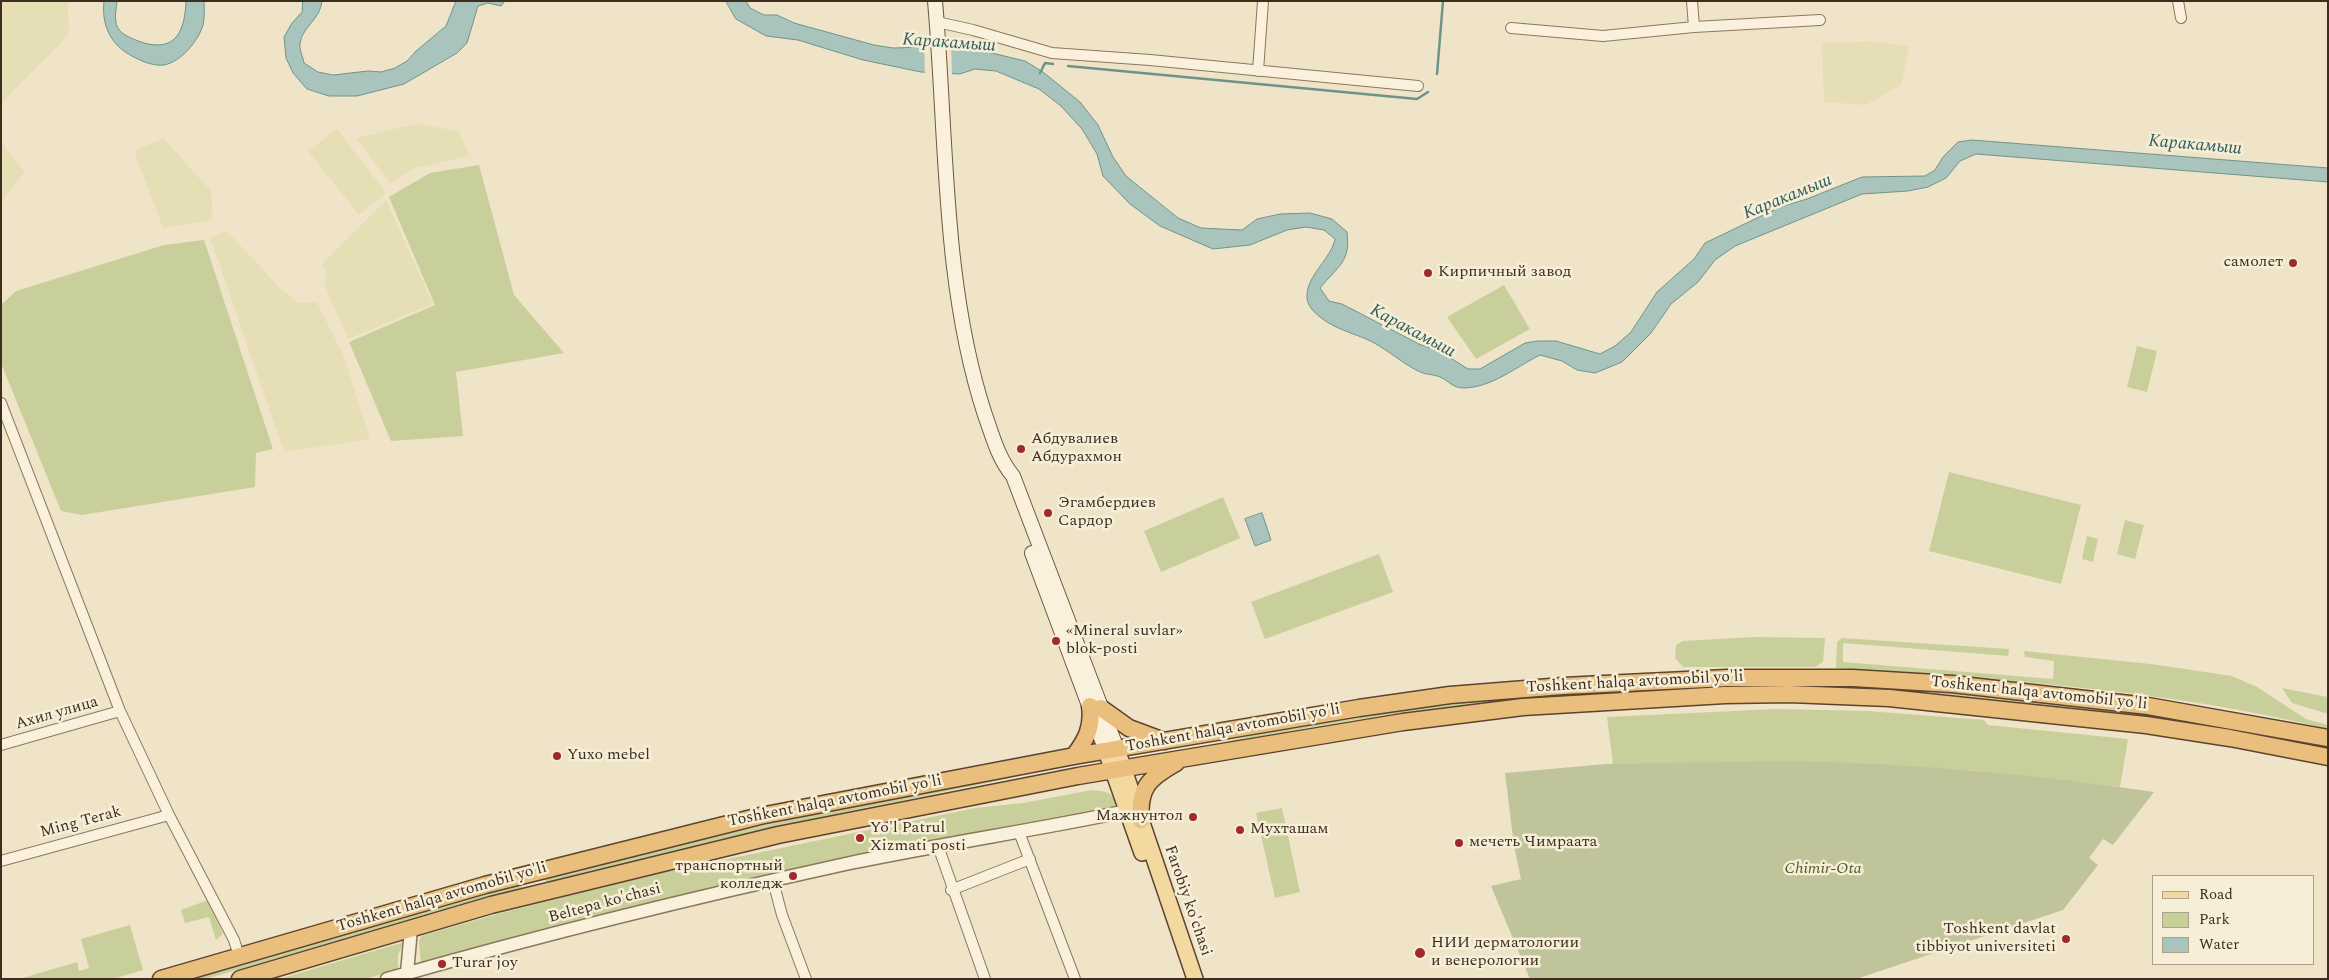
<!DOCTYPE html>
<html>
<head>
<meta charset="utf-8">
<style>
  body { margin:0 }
  #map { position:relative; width:2329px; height:980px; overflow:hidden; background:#f0e4c8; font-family:Spectral,serif }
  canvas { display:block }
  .frame { position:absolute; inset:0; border:2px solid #3d2e20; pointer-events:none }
  .legend { position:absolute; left:2152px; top:875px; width:162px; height:90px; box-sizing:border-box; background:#f7eed8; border:1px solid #ada18e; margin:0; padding:6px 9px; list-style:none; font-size:15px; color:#3d2e20 }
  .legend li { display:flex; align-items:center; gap:10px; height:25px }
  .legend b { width:25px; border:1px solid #ada18e }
</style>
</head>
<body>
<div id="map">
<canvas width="2329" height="980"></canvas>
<div class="frame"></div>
<ul class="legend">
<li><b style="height:6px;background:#f3d9a0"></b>Road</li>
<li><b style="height:14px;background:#c9cf9b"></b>Park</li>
<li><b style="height:14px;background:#a9c4bc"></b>Water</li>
</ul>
</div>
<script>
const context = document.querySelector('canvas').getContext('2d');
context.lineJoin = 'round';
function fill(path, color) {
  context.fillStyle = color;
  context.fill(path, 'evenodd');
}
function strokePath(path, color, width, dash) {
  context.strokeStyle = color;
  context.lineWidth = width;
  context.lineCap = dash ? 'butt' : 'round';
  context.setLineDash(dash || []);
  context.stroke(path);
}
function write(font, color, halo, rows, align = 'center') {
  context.font = font + ' Spectral,serif';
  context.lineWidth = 5;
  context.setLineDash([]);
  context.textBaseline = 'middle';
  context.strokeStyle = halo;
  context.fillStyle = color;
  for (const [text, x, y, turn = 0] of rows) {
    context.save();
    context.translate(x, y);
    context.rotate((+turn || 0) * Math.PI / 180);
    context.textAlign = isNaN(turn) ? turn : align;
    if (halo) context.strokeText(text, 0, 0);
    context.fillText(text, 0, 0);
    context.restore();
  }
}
fill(new Path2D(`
  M1,1H68L69,34L1,104Z
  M1868,41L1909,46L1902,84L1866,105L1824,102L1822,42L1846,43Z
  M416,124L459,131L470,156L415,168L390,183L356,138Z
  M337,129L386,193L359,215L308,151Z
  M163,138L211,191L213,220L163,228L134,151Z
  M1,143L25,172L1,201Z
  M386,200L433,304L348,339L324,284L327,277L322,263Z
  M227,231L280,288L299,303L317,302L343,354L370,439L284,452L210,237Z`), '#e6deb5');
fill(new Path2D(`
  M479,165L514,295L564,353L456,372L463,436L391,441L349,342L435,305L389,197L430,173Z
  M204,240L273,449L256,453L255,487L82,515L61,511L1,363V305L16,291L164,245Z
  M1504,285L1530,329L1476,359L1447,317Z
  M2137,346L2157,351L2147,392L2127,387Z
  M1949,472L2081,505L2061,584L1929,551Z
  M1223,497L1240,538L1161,572L1144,531Z
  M2125,520L2144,525L2135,559L2117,554Z
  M2087,536L2098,539L2093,562L2082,559Z
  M1379,554L1393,592L1265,639L1251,602Z
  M1754,637L1825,638L1823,662L1815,667H1683L1675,658L1676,645L1683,641Z
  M1842,638L2009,649L2008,656L1843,643V662L2053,679L2054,661L2025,657L2024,651L2151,664L2232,676L2257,687L2306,719L2328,725V729C2166,689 2001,680 1836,668L1837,642Z
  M1838,683V689C1714,692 1591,693 1468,705C1362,715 1257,738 1152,756L1220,743L1302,724L1402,708L1569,690Z
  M1866,685L2121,708L2328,744V750L2121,714L1866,690Z
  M2282,688L2328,697V714L2292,703Z
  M1775,709L1868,711L1984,720L1988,725L2128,739L2120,787L1968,770L1613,764L1607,717Z
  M1101,760L1012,776L1011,778L777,826L546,882L545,877C729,830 914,793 1101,760Z
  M1092,790C1103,791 1116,792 1116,805L1111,810L886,851L421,963L419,942L421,936L501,913L655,874L975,808L1023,803Z
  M1282,808L1300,892L1275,898L1256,813Z
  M521,883L522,888L206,979H186Z
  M208,900L223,934L216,940L209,917L185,923L181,910Z
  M130,925L143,970L113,979H19L77,962L79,971L89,968L81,939Z
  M404,942L398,955V969L366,979H279Z`), '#c9cf9b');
fill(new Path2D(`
  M1787,761C1910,763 2032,774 2154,792L2113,845L2103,839L2089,858L2098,865L2063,910L1856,979H1530L1491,886L1521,879L1514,846L1505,773L1606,764Z`), '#bfc49a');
const water = new Path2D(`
  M104,1H117C116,11 113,23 120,31C126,37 136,40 144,43C177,52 185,29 186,1H204C204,9 205,17 203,25C199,40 181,62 164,65C157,66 145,63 138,59C113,48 101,29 104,1Z
  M303,1H322C320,20 303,26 300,43C299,49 303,57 304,63L318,72L333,75L368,71L381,72L395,68L407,61L416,51L446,26L456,1H505L501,6L488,3L478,6L467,43L457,53L404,84L357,96H329L307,89L293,73L286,58L284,37L292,23L302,12Z
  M726,1H746L750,8L764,15H777L794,23L874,45L893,48L963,46L1025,61L1043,72L1080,102L1098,125L1113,157L1126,176L1178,218L1201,228L1242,230L1257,219L1280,214L1310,213L1332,219L1347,232C1351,262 1338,266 1320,288L1329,301L1342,304L1419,344L1441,352L1468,369H1480L1525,343L1537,341H1556L1600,354L1615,346L1631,332L1657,292L1694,259L1705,243L1780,207L1807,199L1862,177L1925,176L1935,170L1943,157L1958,142L1972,140L2328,168V182L1976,154L1960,161L1946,178L1928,187L1908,191L1862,194L1735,246L1715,260L1698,282L1671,304L1651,333L1622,362L1595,373L1577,370L1562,361L1540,355C1516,367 1491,388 1463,388C1453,388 1449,381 1440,377C1433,374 1425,375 1418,371C1400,362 1385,347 1366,339C1352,333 1337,329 1324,320C1317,315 1306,306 1307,296C1307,275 1331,259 1335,239L1324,230L1306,227L1287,230L1250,245L1213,249L1160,226L1130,204L1103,176L1097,154L1082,129L1061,106L1039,89L996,71L975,69L960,74L921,72L863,60L798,40L766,36L736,19Z
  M1262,513L1271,540L1255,546L1245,519Z`);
fill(water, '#a9c4bc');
strokePath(water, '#6f938a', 1);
fill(new Path2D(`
  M951,44L952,76L925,75L924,45Z`), '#f0e4c8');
strokePath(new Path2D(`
  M1068,66L1417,99L1428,92
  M1040,73L1045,63L1053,64
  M1437,74L1443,1`), '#6f938a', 2.5);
const minor = new Path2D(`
  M1692,1L1694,27
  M2178,1L2181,18
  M937,22L973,30L1052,53L1150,60L1418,86
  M1511,28L1603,36L1694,27L1820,20
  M1258,71L1263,1
  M1,403L120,711L169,815L234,940L239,956
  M1,745L120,711
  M1019,832L1075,979
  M938,846L985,979
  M1,861L169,815
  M773,881L782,915L806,979
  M951,890L1030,859`);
const tertiary = new Path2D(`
  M407,973L411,929
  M387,979C540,935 695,897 850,863C942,844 1035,830 1127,811`);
const secondary = new Path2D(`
  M935,1C947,137 942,284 985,415C993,437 998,458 1013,476L1117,749
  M1032,553L1106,751`);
const primary = new Path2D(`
  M1117,749L1195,979
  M1106,751L1142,853`);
const trunk = new Path2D(`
  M1101,708L1129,728L1164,741
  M1074,756C1086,740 1093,727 1090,706
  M1141,820C1138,788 1149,778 1176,763
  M161,979L485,885L760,816L1074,756L1359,708L1450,695L1563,686L1727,678H1853L1952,684L2148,706L2328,738
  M240,979L491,905L778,835L1078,776L1403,722L1523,707L1725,695L1789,694L1889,698L2146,725L2230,738L2328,757`);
strokePath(minor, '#8d765c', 12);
strokePath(tertiary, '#8d765c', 15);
strokePath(secondary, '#6f573f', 16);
strokePath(primary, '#5b4430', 18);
strokePath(trunk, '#5b4430', 19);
strokePath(minor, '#faf1dc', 10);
strokePath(tertiary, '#faf1dc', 12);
strokePath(secondary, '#faf1dc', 14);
strokePath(primary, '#f3d9a0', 15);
strokePath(trunk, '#eabe7c', 16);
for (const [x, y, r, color] of [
  [2293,263,5,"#9e2a2b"],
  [1428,273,5,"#9e2a2b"],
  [1021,449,5,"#9e2a2b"],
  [1048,513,5,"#9e2a2b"],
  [1056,641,5,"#9e2a2b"],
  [557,756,5,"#9e2a2b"],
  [1193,817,5,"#9e2a2b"],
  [1240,830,5,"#9e2a2b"],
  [860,838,5,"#9e2a2b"],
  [1459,843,5,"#9e2a2b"],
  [793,876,5,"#9e2a2b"],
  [2066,939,5,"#9e2a2b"],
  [1420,953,6,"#9e2a2b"],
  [442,964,5,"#9e2a2b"]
]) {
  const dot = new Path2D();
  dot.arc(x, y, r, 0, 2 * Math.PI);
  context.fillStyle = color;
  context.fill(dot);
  strokePath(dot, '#f7eed8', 2);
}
write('16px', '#3d2e20', '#f7eed8', [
  ["самолет",2283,263,"right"],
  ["Кирпичный завод",1438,273],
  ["Абдувалиев",1031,440],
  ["Абдурахмон",1031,458],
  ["Эгамбердиев",1058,504],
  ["Сардор",1058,522],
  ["«Mineral suvlar»",1066,632],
  ["blok-posti",1066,650],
  ["Yuxo mebel",567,756],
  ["Мажнунтол",1183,817,"right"],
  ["Yo'l Patrul",870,829],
  ["Xizmati posti",870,847],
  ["Мухташам",1250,830],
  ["мечеть Чимраата",1469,843],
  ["транспортный",783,867,"right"],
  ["колледж",783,885,"right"],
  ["Toshkent davlat",2056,930,"right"],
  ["tibbiyot universiteti",2056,948,"right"],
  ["НИИ дерматологии",1431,944],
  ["и венерологии",1431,962],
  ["Turar joy",452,964]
], 'left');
write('16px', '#3d2e20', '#f7eed8', [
  ["Toshkent halqa avtomobil yo'li",1635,683,-3],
  ["Toshkent halqa avtomobil yo'li",2039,694,6],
  ["Ахил улица",57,714,-16],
  ["Toshkent halqa avtomobil yo'li",1233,729,-10],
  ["Toshkent halqa avtomobil yo'li",835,802,-11],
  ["Ming Terak",81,823,-15],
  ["Toshkent halqa avtomobil yo'li",442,898,-16],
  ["Farobiy ko'chasi",1187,901,71],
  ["Beltepa ko'chasi",605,904,-15]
]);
write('italic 16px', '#4d5a26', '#f7eed8', [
  ["Chimir-Ota",1823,870]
]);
write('italic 18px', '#2f5d5a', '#f7eed8', [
  ["Каракамыш",949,44,4],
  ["Каракамыш",2195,146,5],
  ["Каракамыш",1788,198,-22],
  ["Каракамыш",1412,332,28]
]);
</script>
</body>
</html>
